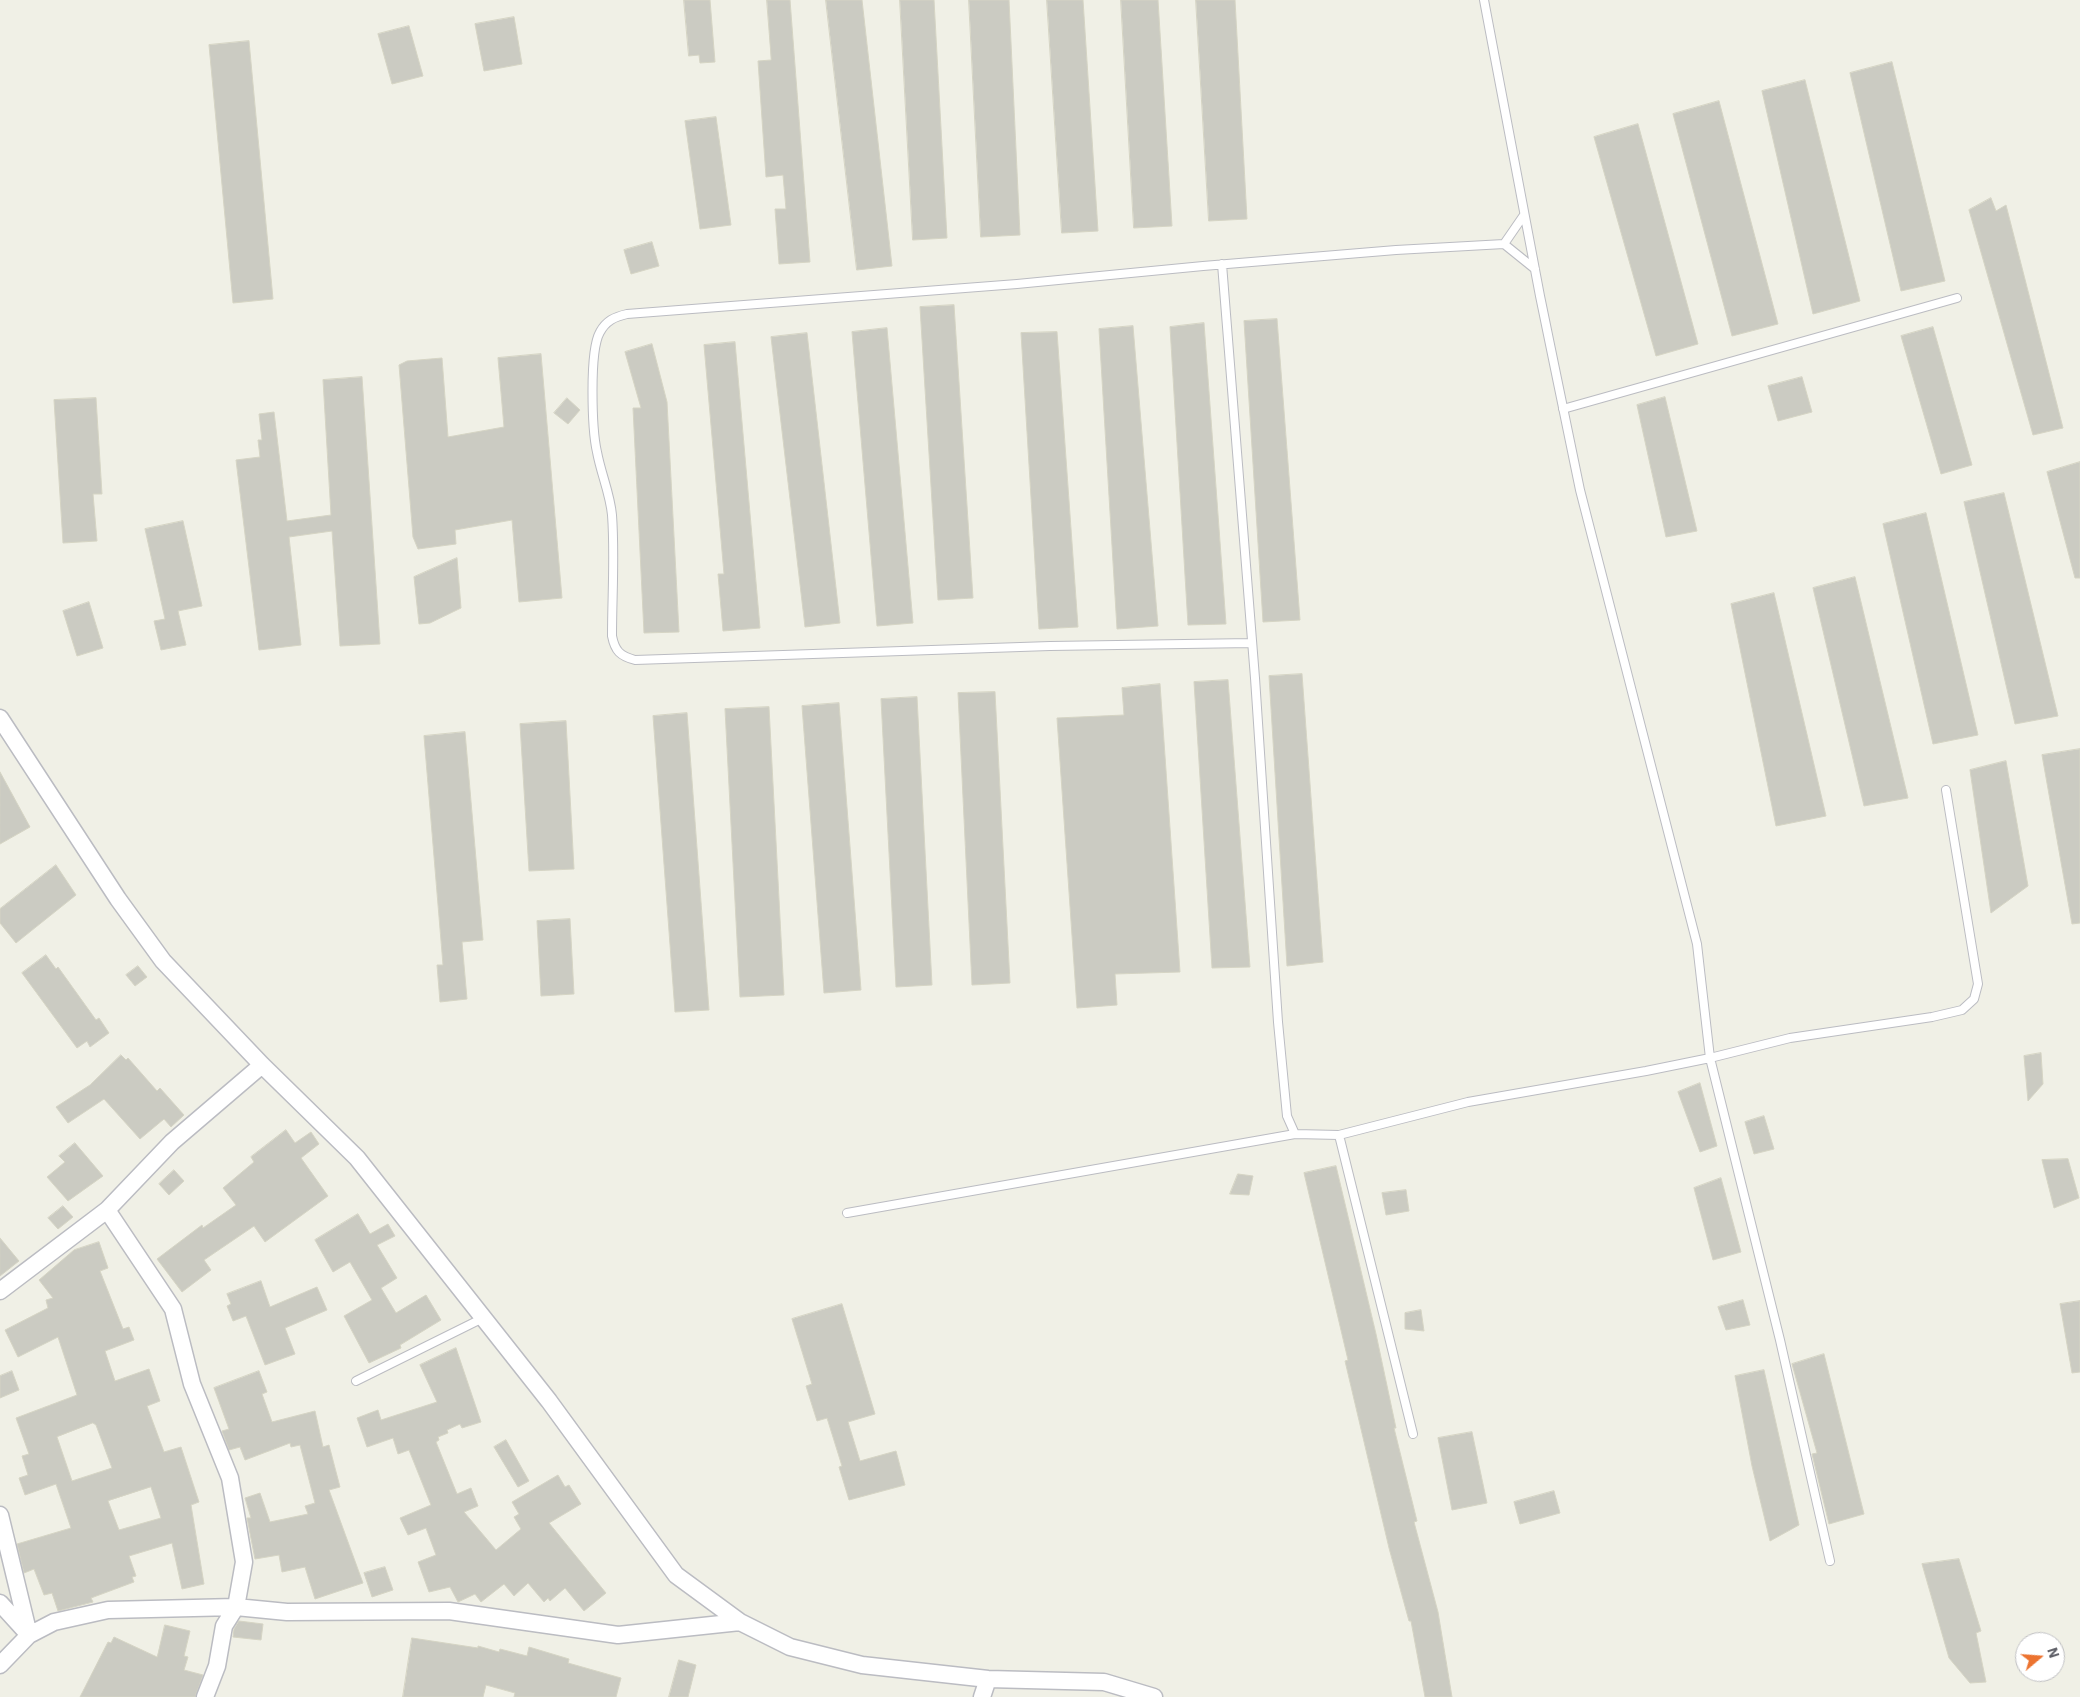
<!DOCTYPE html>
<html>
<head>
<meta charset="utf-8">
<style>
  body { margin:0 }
  #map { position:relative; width:2080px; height:1697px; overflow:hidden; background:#f0f0e6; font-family:"IBM Plex Sans",sans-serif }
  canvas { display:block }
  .north { position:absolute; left:2015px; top:1632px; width:50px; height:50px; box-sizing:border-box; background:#fff; border:1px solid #bfbfc2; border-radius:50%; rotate:72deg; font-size:14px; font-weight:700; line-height:20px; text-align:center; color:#5e5f67 }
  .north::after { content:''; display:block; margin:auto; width:18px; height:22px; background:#ec7330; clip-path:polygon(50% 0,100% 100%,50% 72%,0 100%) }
</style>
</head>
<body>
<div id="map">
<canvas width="2080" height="1697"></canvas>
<div class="north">N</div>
</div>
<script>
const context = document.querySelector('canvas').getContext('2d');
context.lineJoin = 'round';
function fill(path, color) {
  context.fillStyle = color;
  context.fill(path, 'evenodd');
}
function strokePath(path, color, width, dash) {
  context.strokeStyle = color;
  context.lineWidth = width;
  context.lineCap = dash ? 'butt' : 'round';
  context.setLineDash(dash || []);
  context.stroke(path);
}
const building = new Path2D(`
  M684,0H710L715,62L700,63L699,55L689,56Z
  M767,0H790L810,262L779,264L775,209H786L783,175L766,177L758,61L771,60Z
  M826,0H862L892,266L857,270Z
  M900,0H934L947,238L913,240Z
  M969,0H1009L1020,235L981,237Z
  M1047,0H1083L1098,231L1062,233Z
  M1121,0H1158L1172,226L1134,228Z
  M1196,0H1235L1247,219L1209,221Z
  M514,17L522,64L484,71L475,24Z
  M409,26L423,76L392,84L378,34Z
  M249,41L273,299L233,303L209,45Z
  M1892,62L1945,281L1901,291L1850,73Z
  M1805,80L1860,301L1813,314L1762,91Z
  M1719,101L1778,324L1732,336L1673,114Z
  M716,117L731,225L700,229L685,121Z
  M1638,124L1698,344L1656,356L1594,137Z
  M1991,198L1996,211L2006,205L2063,428L2033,435L1969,210Z
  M652,242L659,266L631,274L624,250Z
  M954,305L973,598L938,600L920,307Z
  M1277,319L1300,620L1263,622L1244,321Z
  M1204,323L1226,624L1188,625L1170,327Z
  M1133,326L1158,626L1117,629L1099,329Z
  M1933,327L1972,465L1941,474L1901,336Z
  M887,328L913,623L877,626L852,332Z
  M1057,332L1078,627L1039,629L1021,333Z
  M807,333L840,623L805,627L771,337Z
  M735,342L760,628L723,631L718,574H724L704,345Z
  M652,344L667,402L679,632L644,633L633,408H641L625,352Z
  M541,354L562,598L519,602L512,520L455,530L456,544L418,549L413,537L399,365L407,361L442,358L448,437L504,427L498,358Z
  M362,377L380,644L340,646L332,531L289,537L301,645L259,650L236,460L260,457L258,440H262L259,414L274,412L287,521L331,515L323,380Z
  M1802,377L1812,412L1778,421L1768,386Z
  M1665,397L1697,531L1666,537L1637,405Z
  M96,398L102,494H93L97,541L63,543L54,400Z
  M567,398L580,410L568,424L554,413Z
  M2080,462V578H2075L2047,472Z
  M2004,493L2058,716L2015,724L1964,502Z
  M1926,513L1978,735L1933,744L1883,524Z
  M183,521L202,606L178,611L186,645L161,650L154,621L165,619L145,529Z
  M457,558L461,608L430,623L419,624L414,577Z
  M1855,577L1908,798L1864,806L1813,588Z
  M1774,593L1826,816L1776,826L1731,604Z
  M89,602L103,648L77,656L63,611Z
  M1302,674L1323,962L1287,966L1269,676Z
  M1228,680L1250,967L1212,968L1194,682Z
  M1160,684L1180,972L1115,974L1117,1005L1077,1008L1057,718L1124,715L1122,688Z
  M995,692L1010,983L972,985L958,693Z
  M917,697L932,985L896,987L881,699Z
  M839,703L861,990L824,993L802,706Z
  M769,707L784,995L740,997L725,709Z
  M687,713L709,1010L675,1012L653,716Z
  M566,721L574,869L529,871L520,724Z
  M465,732L483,940L462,942L467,999L440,1002L437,965H443L424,736Z
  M2080,749V923L2072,924L2042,755Z
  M2006,761L2028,886L1991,913L1970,770Z
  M0,772L30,827L0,844Z
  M56,865L76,895L16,943L0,923V909Z
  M570,919L574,994L541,996L537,921Z
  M46,955L56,969L58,967L96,1020L99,1018L109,1033L90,1047L87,1041L77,1048L22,973Z
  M138,966L147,977L135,986L126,975Z
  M2041,1053L2043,1084L2028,1101L2024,1056Z
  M121,1055L126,1060L128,1058L157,1091L160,1088L184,1115L171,1127L164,1119L140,1139L104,1099L68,1123L56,1107L90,1085Z
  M1700,1083L1717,1146L1700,1152L1678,1092Z
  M1764,1116L1774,1149L1754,1154L1745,1122Z
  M286,1130L295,1143L311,1132L319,1144L301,1158L328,1196L265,1242L254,1226L204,1260L211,1270L182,1292L157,1259L202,1225L203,1228L236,1205L223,1188L254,1162L251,1157Z
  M75,1143L103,1176L68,1201L47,1177L65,1162L59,1156Z
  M2068,1159L2079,1198L2054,1208L2042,1160Z
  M1336,1166L1376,1334L1396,1428H1394L1417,1521L1414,1522L1438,1612L1452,1697H1425L1411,1621H1409L1389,1548L1345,1361L1348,1360L1304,1173Z
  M174,1170L184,1181L169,1195L159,1184Z
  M1238,1174L1253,1176L1249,1195L1230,1194Z
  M1721,1178L1741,1252L1713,1260L1694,1188Z
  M1406,1190L1409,1211L1386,1215L1382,1193Z
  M63,1206L73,1217L58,1229L48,1218Z
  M358,1214L370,1234L388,1224L395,1236L377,1245L397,1278L381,1288L396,1313L426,1295L441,1320L400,1345L401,1348L369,1363L344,1316L372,1300L350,1262L333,1272L315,1240Z
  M0,1238L19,1261L0,1276Z
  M99,1242L108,1268L100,1271L123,1329L129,1327L134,1340L105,1351L115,1381L149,1369L160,1401L147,1406L164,1452L181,1447L199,1502L191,1505L204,1584L182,1589L172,1543L129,1556L136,1576L132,1577L134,1582L91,1598L93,1602L58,1611L52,1593L44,1595L34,1569L24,1573L17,1544L71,1528L56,1484L25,1495L19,1478L28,1475L22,1456L29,1454L16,1418L77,1395L58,1337L18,1357L5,1330L48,1308L46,1300L53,1298L39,1280L74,1250ZM93,1423L96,1425L112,1468L72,1481L57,1437ZM151,1487L161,1518L119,1530L108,1501Z
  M261,1281L270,1307L317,1287L327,1310L285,1328L295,1354L265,1365L246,1316L233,1321L227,1306L231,1304L227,1294Z
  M1743,1300L1750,1325L1726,1330L1718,1307Z
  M2080,1301V1372L2072,1373L2060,1304Z
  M842,1304L875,1414L848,1422L860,1461L896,1451L905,1485L849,1500L839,1467L842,1466L827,1418L817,1421L806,1386L812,1384L792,1319Z
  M1421,1310L1424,1331L1405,1329V1313Z
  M456,1348L481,1422L462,1428L460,1424L447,1430L448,1433L438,1437L439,1440L436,1442L457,1494L471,1488L478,1506L464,1512L496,1550L521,1529L514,1517L519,1514L512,1502L558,1475L565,1487L569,1485L581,1504L549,1523L606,1593L584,1611L565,1588L550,1601L548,1598L544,1602L528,1583L514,1596L504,1584L481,1602L475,1594L458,1602L450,1587L429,1592L418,1562L436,1555L426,1528L408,1535L400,1518L431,1505L409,1450L398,1454L393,1438L367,1447L357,1418L378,1410L381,1420L437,1402L420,1365Z
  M1824,1354L1864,1514L1829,1524L1812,1454L1817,1453L1792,1364Z
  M1764,1370L1799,1525L1770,1541L1752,1466L1735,1376Z
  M12,1371L19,1390L0,1398V1376Z
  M259,1371L267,1392L262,1394L272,1422L315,1411L323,1447L329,1445L340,1487L329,1490L363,1583L315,1599L305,1567L282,1572L279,1555L255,1559L247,1518H251L245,1498L260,1493L270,1522L308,1514L305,1506L315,1503L300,1445L291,1447L290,1443L245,1460L240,1447L229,1450L222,1431L229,1429L214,1388Z
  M1472,1432L1487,1503L1452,1510L1438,1438Z
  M506,1440L529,1481L518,1487L494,1447Z
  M1554,1491L1560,1513L1520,1524L1514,1502Z
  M1959,1559L1981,1631L1976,1633L1986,1682L1970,1683L1949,1658L1922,1564Z
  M385,1567L393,1590L372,1597L364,1573Z
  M239,1621L263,1624L261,1640L233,1637L234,1629Z
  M165,1625L190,1631L184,1656L188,1657L184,1670L203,1675L195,1697H80L108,1642L111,1643L114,1637L157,1657Z
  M412,1638L478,1648V1646L499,1652L500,1649L527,1656L529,1647L569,1659L568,1663L621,1678L616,1697H514L515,1693L486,1685L483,1697H403Z
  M679,1660L696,1665L688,1697H669Z`);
fill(building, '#cbcbc2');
strokePath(building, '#d5d4c4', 1);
const service = new Path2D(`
  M1484,0L1540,296L1580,490L1697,944L1710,1058L1780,1340L1830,1561
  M1504,244L1524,215
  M1222,264L1255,678L1278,1022L1287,1116L1295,1134L1339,1135L1468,1102L1646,1071L1710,1058L1790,1038L1932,1017L1962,1010L1974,999L1978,984L1946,790
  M1563,409L1957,298
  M1252,643L1050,646L635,660C620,656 615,651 612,636C612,596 615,555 612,515C610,493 601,474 597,452C592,430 589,351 600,332C606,321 614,317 627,314L1017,284L1203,266L1396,250L1504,244L1535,269
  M1339,1135L1413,1434
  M847,1213L1295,1134
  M356,1381L483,1318`);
const minor = new Path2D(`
  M0,718L118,899L163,961L262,1065L357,1158L549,1401L676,1575L740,1622L790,1647L862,1665L988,1679L1104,1682L1154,1697
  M107,1210L173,1309L192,1384L230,1478L244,1562L236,1607L224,1626L217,1666L205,1697
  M0,1291L107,1210L172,1142L262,1065
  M0,1515L29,1635L0,1665
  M0,1603L29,1635L54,1622L108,1610L236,1607L287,1612L449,1611L618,1635L740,1622
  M982,1697L988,1679`);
strokePath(service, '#bbbcc2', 10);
strokePath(minor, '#bbbcc2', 19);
strokePath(service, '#fff', 8);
strokePath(minor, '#fff', 16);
</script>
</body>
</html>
